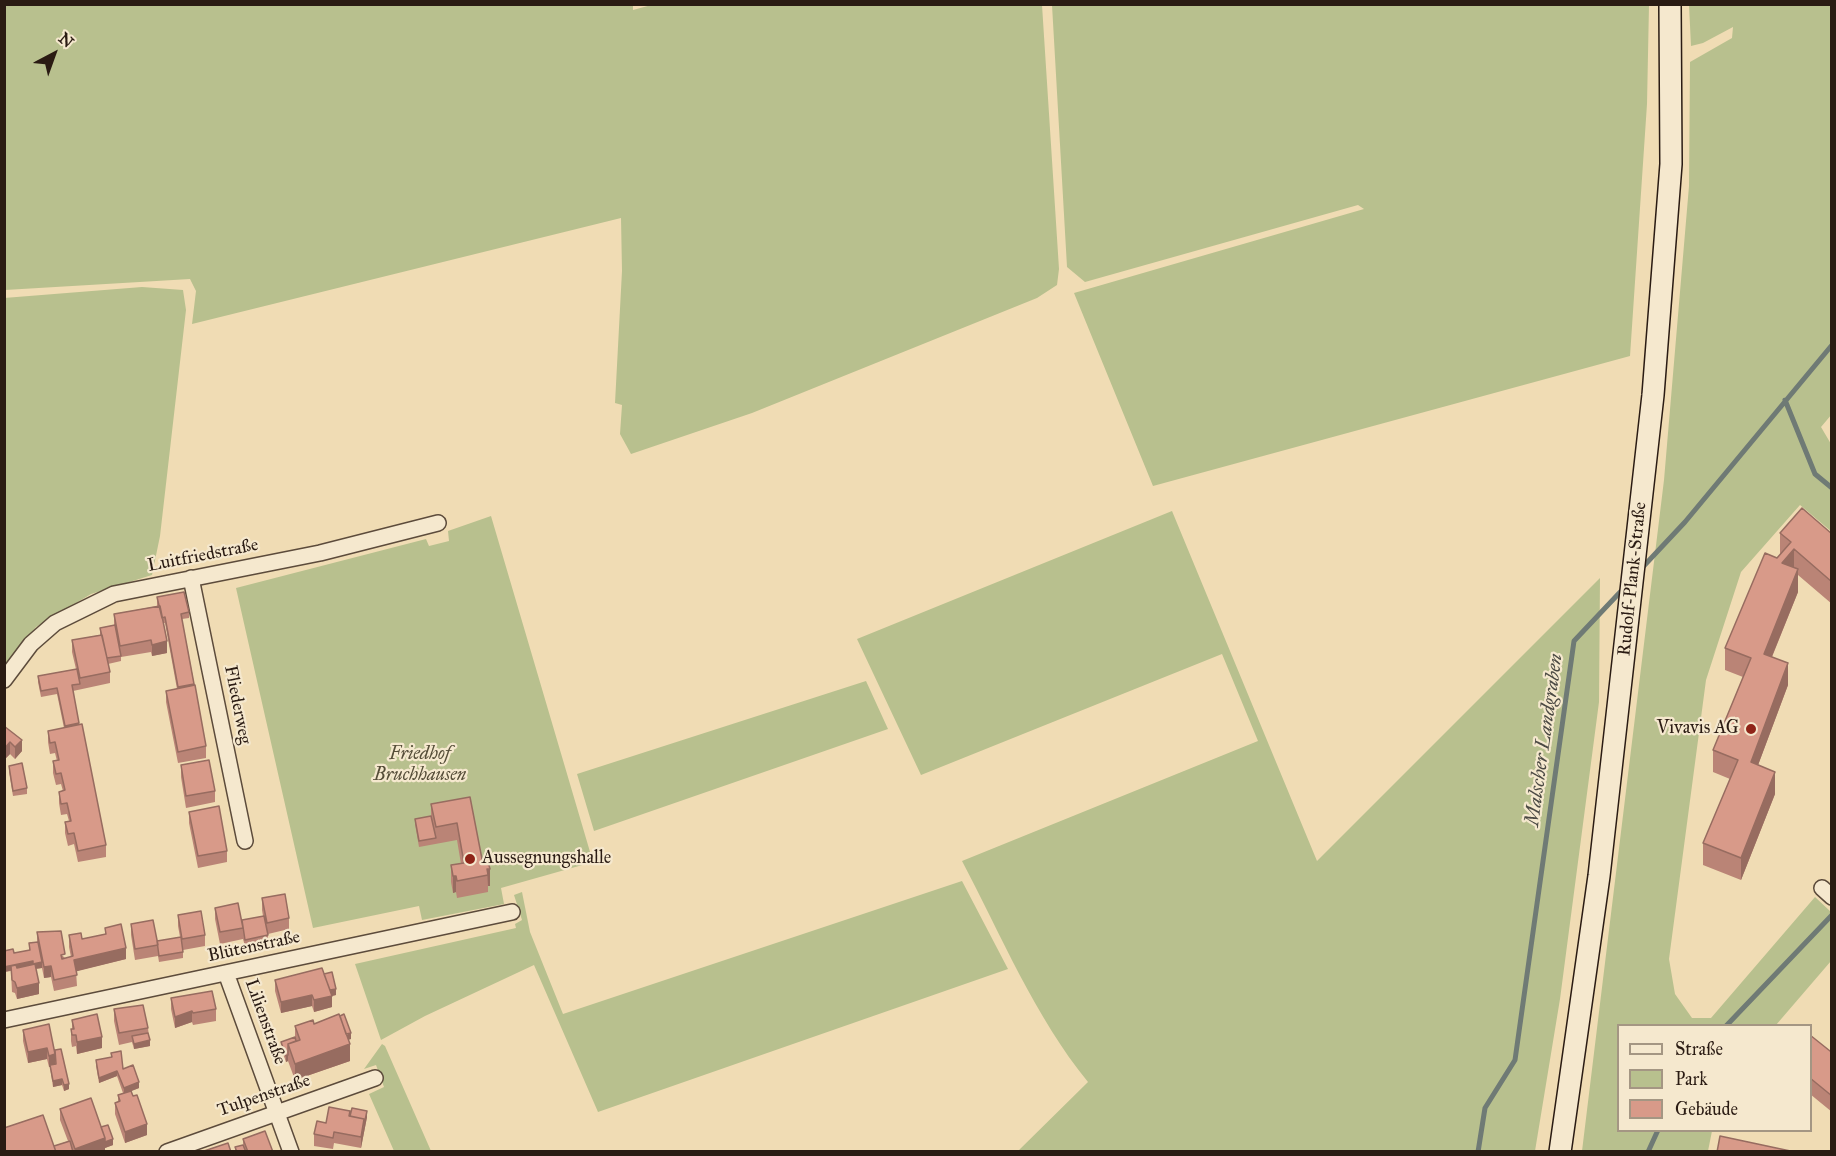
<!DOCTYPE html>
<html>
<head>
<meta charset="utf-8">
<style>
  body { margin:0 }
  #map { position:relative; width:1836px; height:1156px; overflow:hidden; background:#f0dcb4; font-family:"IM FELL Great Primer",serif }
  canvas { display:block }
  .frame { position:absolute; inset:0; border:6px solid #2a1b13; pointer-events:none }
  .legend { position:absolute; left:1617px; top:1024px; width:195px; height:108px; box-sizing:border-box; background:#f5e8ce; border:2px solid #a49683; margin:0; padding:8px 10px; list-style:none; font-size:18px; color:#2a1b13 }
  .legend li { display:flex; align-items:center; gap:12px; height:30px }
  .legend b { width:30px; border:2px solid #a49683 }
  .north { position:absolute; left:24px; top:24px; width:60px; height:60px; -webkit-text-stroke:4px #f5e8ce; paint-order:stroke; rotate:41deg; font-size:16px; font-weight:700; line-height:24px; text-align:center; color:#2a1b13 }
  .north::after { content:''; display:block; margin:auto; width:21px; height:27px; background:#2a1b13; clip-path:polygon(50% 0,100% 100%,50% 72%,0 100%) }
</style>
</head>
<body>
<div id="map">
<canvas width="1836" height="1156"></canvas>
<div class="frame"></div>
<ul class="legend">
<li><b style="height:8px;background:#f5e8ce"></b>Straße</li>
<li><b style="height:16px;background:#b8c08e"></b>Park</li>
<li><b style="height:16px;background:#d89a89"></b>Gebäude</li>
</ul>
<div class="north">N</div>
</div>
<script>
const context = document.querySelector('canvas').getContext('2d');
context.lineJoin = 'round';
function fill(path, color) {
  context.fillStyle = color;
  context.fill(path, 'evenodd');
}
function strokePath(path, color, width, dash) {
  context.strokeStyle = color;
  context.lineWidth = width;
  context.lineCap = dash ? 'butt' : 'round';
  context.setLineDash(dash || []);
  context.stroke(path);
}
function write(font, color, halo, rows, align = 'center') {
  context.font = font + ' "IM FELL Great Primer",serif';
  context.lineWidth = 4.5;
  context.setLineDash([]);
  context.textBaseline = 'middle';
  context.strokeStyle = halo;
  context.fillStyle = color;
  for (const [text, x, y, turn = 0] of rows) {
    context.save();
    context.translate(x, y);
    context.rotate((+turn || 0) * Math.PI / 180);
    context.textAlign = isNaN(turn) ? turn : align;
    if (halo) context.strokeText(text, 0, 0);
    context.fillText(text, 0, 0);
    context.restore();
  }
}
fill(new Path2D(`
  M633,5V10L655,4L1042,5L1059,269L1057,285L1037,298L752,413L631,454L620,434L622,405L615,403L622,271L621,218L192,324L196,291L190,279L5,290V5Z
  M1052,5H1649L1647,104L1630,356L1153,486L1074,293L1364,209L1358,205L1085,282L1067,267Z
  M1689,5H1831L1832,414L1821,427L1831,444L1832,532L1800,505L1741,572L1706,680L1669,959L1675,994L1692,1018H1711L1815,897L1831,912V961L1776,1025L1618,1026V1130L1712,1131L1708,1151H1582L1664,480L1689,186L1690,62L1732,38L1733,27L1703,43L1691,46Z
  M142,287L183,290L186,310L160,536L152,575L91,594L36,627L5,667L4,298Z
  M1172,511L1317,861L1600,578L1599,702L1560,999L1535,1151H1018L1088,1082C1035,1017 1001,935 962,861L1258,741L1222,654L921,775L857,639Z
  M491,516L593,862L501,888L504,904L422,920L419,906L313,928L236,588L426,539L429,546L449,541L448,531Z
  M866,681L888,729L594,831L577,774Z
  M962,881L1008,969L598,1112L534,965L425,1016L381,1040L355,964L516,928L515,924L522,920L514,895L522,892L530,932L563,1014Z
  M382,1044L385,1046L431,1151H394L369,1094L384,1087L376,1065L364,1069Z`), '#b8c08e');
strokePath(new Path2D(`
  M1785,400L1815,474L1832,488
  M1640,570L1685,522L1832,345
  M1726,1026L1832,915
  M1478,1152L1485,1108L1515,1060L1574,641L1624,588
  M1648,1152L1658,1130`), '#6f7a75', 5);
const minor = new Path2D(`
  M191,578L245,841
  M4,680L31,644L55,623L114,594L320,553L438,523
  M1822,888L1832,897
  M226,973L291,1152
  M4,1020L512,912
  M167,1152L375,1078`);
const secondary = new Path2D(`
  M1560,1152L1599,876L1653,395L1671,164L1670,4`);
strokePath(minor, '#5c4b3b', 18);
strokePath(secondary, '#2a1b13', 24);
strokePath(minor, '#f5e8ce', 15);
strokePath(secondary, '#f5e8ce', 21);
fill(new Path2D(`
  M1780,533L1832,534V604L1798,575V592L1772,657L1788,685L1758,765L1775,794L1741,880L1703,865V843L1730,779L1713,772V750L1743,677L1725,670V648L1780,555Z
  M157,597L189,612V618L182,619L206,746V758L178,763L166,702V691L177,689L165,623H163L167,653L152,656L151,652L121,657V661L108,664L110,672V683L73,691L79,725L106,845V857L78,862L74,844L68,846L65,833V822L69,821L67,814L61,815L59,803V792L63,791L61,784L56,785L53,773V761H57L55,753L50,754L48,742V731L64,728L57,694L41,697L38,682V676L76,669L72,652V640L100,635V628L114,625V614L157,606Z
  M4,726L22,751L15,759L10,754L4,760Z
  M181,765L215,791V802L186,808L181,777Z
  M9,766L27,788V794L13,796L9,772Z
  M470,797L482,859L487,858L490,886H488V892L457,898L456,892L453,893L451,882V865L461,864L457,840L419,847L415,824V819L431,816V804Z
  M189,812L227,851V862L198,868L189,823Z
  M262,898L289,918V929L268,934V941L245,946L243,939L220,944L215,919V908L242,920L263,916L262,910Z
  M178,915L205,935V946L183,950V958L159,962L158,956L135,960L131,935V924L157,941L180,937L178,926Z
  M105,928L126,959L76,971L77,986L54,991L51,977L44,978L42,968L36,969L39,994L17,999L15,993L12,992L11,971L4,972V951L14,953L29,950V943L37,942V932L65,958L71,957L69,947V935L82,939L105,934Z
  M324,974L336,995L332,996V1007L314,1012L312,1006L281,1013L275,991V980Z
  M171,998L216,1009V1021L193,1025L192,1022L175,1028L171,1009Z
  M114,1009L148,1028L150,1046L134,1049L132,1042L119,1045L114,1021Z
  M72,1020L102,1048L77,1054L76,1046L72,1047L71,1041V1029H72Z
  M314,1024L351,1039H348L350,1061L295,1080L288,1061L286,1062L281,1048V1042L295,1037V1026Z
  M23,1030L55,1050L69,1089L64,1091L62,1085L53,1087L50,1067H49L47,1059L28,1063L23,1041Z
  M1810,1035L1830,1051L1832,1049V1112L1810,1094Z
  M111,1053L139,1088L131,1091L147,1135L125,1143L115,1114V1103L118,1102V1095L123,1093L117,1076L99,1083L96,1066V1060L111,1057Z
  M60,1109L101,1127L113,1145L105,1148V1150L100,1152H4L54,1146L68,1141L60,1120Z
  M350,1111V1116L367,1117L361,1148L334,1143L333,1149L314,1146V1134L326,1123Z
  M243,1139L273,1152H235V1147L243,1145Z`), '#ba8476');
fill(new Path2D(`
  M1794,549V571L1782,563Z
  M1798,569V592L1764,676V654Z
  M167,641V653L152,656V645Z
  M1788,663V685L1751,784V762Z
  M22,740V751L15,759V747Z
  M10,742V754L4,760V749Z
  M1775,772V794L1741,880V858Z
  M487,869H490V886H488Z
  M453,876H456V892L453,893Z
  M126,948V959L74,972V960Z
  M33,961V966L4,972V967Z
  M42,962V968L33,969V964Z
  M51,966V977L44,978V967Z
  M39,983V994L17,999V988Z
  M336,989V995L327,997V991Z
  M312,995V1006L281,1013V1002Z
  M332,996V1007L314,1012V1000Z
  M192,1011V1022L175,1028V1017Z
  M351,1033V1039L343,1042V1036Z
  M102,1037V1048L77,1054V1042Z
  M150,1040V1046L134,1049V1044Z
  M350,1044V1061L295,1080V1064Z
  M47,1048V1059L28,1063V1052Z
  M55,1054V1066L49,1067V1056Z
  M288,1055V1061L286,1062V1056Z
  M117,1071V1076L99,1083V1078Z
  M62,1079V1085L53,1087V1081Z
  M139,1082V1088L124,1094V1088Z
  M69,1084V1089L64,1091V1085Z
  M367,1111V1117L361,1148V1137Z
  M147,1124V1135L125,1143V1132Z
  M105,1138L113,1139V1145L105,1148V1150L100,1152H75V1149Z`), '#976c60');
const building = new Path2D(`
  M1802,508L1832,534V582L1794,549L1782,563L1798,569L1764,654L1788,663L1751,762L1775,772L1741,858L1703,843L1738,760L1713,750L1751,658L1725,648L1765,553L1777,558L1791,542L1780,533Z
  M184,592L189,612L181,614L194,684L178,687L165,617L162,618L157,597Z
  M160,606L167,641L152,645L151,640L120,646L114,614Z
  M115,625L121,656L107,658L100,628Z
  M102,635L110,672L80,678L72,640Z
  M77,669L80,684L72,685L79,723L65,726L57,688L41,691L38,676Z
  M195,685L206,746L178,752L166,691Z
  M82,724L106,845L78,851L74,833L68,834L65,822L71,821L67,803L61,804L59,792L65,790L61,773L56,774L53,761L59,760L55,742L50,743L48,731Z
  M4,726L22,740L15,747L10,742L4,749Z
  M209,760L215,791L186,796L181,765Z
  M22,763L27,788L13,791L9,766Z
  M470,797L482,859L487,858L490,869H487L488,875L457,881L456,876H453L451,865L464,863L457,823L436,827L431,804Z
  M219,806L227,851L198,856L189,812Z
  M431,816L436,838L419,841L415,819Z
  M285,894L289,918L267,923L262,898Z
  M238,903L243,928L220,932L215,908Z
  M201,911L205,935L182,939L178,915Z
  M264,916L268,935L245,940L242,920Z
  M153,920L158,945L135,949L131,924Z
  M121,924L126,948L74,960L77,975L54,980L51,966L44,967L37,932L61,931L65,954L61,955L62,959L73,956L69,935L81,933L82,939L106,934L105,928Z
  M181,937L183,952L159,956L157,941Z
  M38,942L42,962L33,964V961L4,967V951L13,949L14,953L30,950L29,943Z
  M35,964L39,983L17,988L15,982L12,980L11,966L16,965L17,968Z
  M322,968L332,996L314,1000L312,995L281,1002L275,980Z
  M332,972L336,989L330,990L324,974Z
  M212,991L216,1009L193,1013L192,1011L175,1017L171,998Z
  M143,1005L148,1028L119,1033L114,1009Z
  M97,1014L102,1037L77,1042L76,1035H72L71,1029H74L72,1020Z
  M339,1014L350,1044L295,1064L288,1044L300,1040L295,1026L313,1020L314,1024Z
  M344,1014L351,1033L346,1034L340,1016Z
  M49,1024L55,1054L49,1056L47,1048L28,1052L23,1030Z
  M148,1033L150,1040L134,1044L132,1036Z
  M1810,1035L1830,1051L1832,1049V1096L1810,1078Z
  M295,1037L296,1041L288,1044V1055L286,1056L281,1042Z
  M61,1049L69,1084L64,1085L62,1079L53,1081L50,1065L56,1064L55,1050Z
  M121,1051L123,1069L133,1065L139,1082L124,1088L117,1071L99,1078L96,1060L112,1057L111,1053Z
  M131,1091L133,1096L137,1095L147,1124L125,1132L115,1103L120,1101L118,1095Z
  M91,1098L105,1138L75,1149L60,1109Z
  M329,1107L350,1111L349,1116L364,1119L361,1137L334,1132L333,1138L314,1134L317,1121L326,1123Z
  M352,1108L367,1111L364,1125V1119L350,1116Z
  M43,1115L56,1152H4V1128Z
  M108,1125L113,1139L105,1142V1138L101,1127Z
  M265,1131L273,1152H248L243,1139Z
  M1720,1136L1795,1152H1717Z
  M70,1141L73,1152H56L54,1146Z
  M228,1143L231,1152H204V1151Z
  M243,1145L246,1152H237L235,1147Z`);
fill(building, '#d89a89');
strokePath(building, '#976c60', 1.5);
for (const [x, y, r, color] of [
  [1751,729,6,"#8f2418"],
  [470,859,6,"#8f2418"]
]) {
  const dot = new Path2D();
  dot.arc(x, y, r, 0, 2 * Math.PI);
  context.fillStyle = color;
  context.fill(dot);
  strokePath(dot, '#f5e8ce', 2);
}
write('18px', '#2a1b13', '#f5e8ce', [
  ["Luitfriedstraße",203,556,-11],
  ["Rudolf-Plank-Straße",1633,579,-84],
  ["Fliederweg",237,705,79],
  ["Blütenstraße",254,947,-12],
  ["Lilienstraße",265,1022,70],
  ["Tulpenstraße",264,1096,-19]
]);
write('18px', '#2a1b13', '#f5e8ce', [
  ["Vivavis AG",1739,729],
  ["Aussegnungshalle",482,859,"left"]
], 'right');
write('italic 18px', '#554d38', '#f5e8ce', [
  ["Friedhof",420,755],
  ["Bruchhausen",420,776]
]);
write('italic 20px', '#4c4a44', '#f5e8ce', [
  ["Malscher Landgraben",1545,740,-82]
]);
</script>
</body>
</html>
